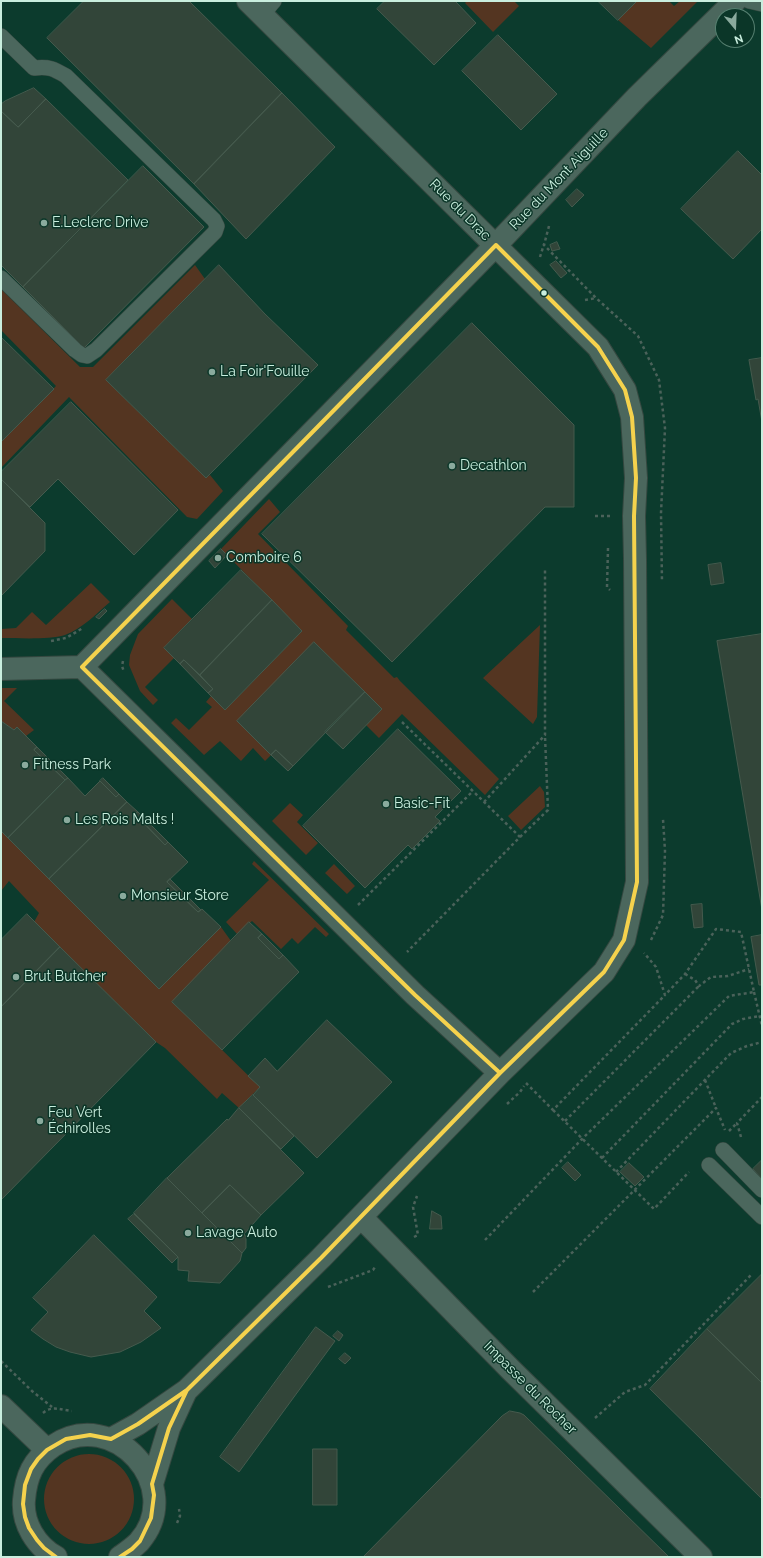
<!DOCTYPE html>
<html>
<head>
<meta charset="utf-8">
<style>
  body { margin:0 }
  #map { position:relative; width:763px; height:1558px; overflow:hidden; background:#152c24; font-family:Raleway,sans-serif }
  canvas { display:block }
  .frame { position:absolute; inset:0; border:2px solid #c9eede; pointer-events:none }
  .north { position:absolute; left:715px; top:8px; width:40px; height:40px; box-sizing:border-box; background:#0b3628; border:1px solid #578071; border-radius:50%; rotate:161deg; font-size:11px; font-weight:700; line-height:16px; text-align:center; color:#c9eede }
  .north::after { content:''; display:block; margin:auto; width:14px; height:18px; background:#8aaa9d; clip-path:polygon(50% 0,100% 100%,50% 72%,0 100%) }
</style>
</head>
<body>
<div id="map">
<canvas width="763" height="1558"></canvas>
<div class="frame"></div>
<div class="north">N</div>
</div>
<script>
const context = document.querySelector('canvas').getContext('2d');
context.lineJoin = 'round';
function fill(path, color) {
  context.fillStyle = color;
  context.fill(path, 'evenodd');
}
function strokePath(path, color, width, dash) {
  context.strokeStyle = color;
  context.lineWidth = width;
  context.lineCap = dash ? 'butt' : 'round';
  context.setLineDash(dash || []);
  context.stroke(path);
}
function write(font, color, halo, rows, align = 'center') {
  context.font = font + ' Raleway,sans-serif';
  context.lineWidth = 3;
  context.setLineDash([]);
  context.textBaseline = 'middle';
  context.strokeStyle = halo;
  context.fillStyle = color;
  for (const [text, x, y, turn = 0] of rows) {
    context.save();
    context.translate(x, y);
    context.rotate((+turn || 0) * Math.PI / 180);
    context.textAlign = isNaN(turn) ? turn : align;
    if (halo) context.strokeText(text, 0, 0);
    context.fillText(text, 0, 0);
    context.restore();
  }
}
fill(new Path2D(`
  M1,1H762V1557H1ZM723,16H747V40H723Z`), '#0c3b2d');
fill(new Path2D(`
  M467,1H514L519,6L493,32L465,3Z
  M637,1H669L674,6L680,1H698L651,48L618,20Z
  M195,265L205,279L106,380L206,478L210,475L223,491L197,519L187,517L69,397L1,468V442L56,386L1,330V289L80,367H93Z
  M269,499L280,512L258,534L348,626L346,630L394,678L397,677L400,681L499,779L485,795L402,714L379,738L366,725L382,709L314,642L271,755L265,761L253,748L241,761L220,741L204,755L171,723L176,718L189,730L212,707L206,702L211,696L225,710L302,631L221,549Z
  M91,583L110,602C97,613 82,629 65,635C49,640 18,638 1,638V629L16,628L32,612L46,625Z
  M172,599L192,619L164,648L174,658L145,687L158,700L153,705L140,691L129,665L130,655L138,634Z
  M540,625L537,717L533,724L483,678Z
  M1,688H17L4,701L34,730L26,736L17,728L14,730L1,721Z
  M540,786L544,792L545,807L521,830L508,816Z
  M290,803L303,815L297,822L318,843L306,855L272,821Z
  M1,831L159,989L221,927L231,941L173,1002L260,1087L239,1108L222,1093L217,1099L165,1048L156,1042L34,922L39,913L9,881L1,891Z
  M254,861L329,934L326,937L315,927L298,944L292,938L281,949L252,921L237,934L226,922L269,880L252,864Z
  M334,864L355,886L347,894L325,873Z
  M44 1499a45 45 0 1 1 90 0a45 45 0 1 1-90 0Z`), '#543521');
const building = new Path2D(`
  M84,1H189L282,93L194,184L47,38Z
  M385,1H457L456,2L476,23L434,65L377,9Z
  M598,1H637L618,20Z
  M498,35L557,94L521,130L462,71Z
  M34,88L46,99L18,127L1,111V104L5,101Z
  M282,93L335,147L246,239L194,184Z
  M46,99L128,180L23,287L1,265V111L18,127Z
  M738,151L762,175V229L733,259L681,209Z
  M143,166L204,227L84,348L23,287Z
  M577,189L584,195L572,207L566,200Z
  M557,242L560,249L552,251L550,245Z
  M556,261L567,273L561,278L550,265Z
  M219,265L265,314L318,365L206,478L106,380Z
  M472,323L574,425V507H545L392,662L262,534Z
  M1,337L54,389L1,442Z
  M762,358V422L758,399L756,400L749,360Z
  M71,402L178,510L134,555L58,479L30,507L1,479V472Z
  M1,479L45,523V551L1,596Z
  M221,549L227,555L215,568L209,561Z
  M721,563L724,583L711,585L708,565Z
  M241,570L272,600L200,675L184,660L180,664L164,648Z
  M272,600L302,631L225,710L208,693L213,689L200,675Z
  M105,609L107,611L99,619L96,617Z
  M762,634V910L717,641Z
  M314,642L365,692L293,766L276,750L271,755L237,721Z
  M184,660L213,689L208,693L180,664Z
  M365,692L382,709L343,749L325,732Z
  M1,721L14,730L17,727L37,747L34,750L65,780L8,838L1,831Z
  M398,729L461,791L435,817L440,821L412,849L408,845L365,888L303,826Z
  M37,747L68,778L65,780L34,750Z
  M276,750L293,766L288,771L271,755Z
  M68,778L85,796L100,781L116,797L119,794L127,802L49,879L8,838Z
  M103,778L119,794L116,797L100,781Z
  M127,802L138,812L135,814L165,845L168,842L188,862L167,882L198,912L202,909L221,927L159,989L49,879Z
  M138,812L168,842L165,845L135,814Z
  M170,879L201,910L198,912L167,882Z
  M702,904L703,927L694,928L691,905Z
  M27,914L60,947L1,1007V940Z
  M249,922L262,934L258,938L279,959L283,955L299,972L222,1050L172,1002Z
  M262,934L283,955L279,959L258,938Z
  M762,935V985H759L751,937Z
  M60,947L156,1042L1,1200V1007Z
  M327,1020L392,1082L317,1158L253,1095L260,1087L248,1076L265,1058L277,1071Z
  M253,1095L294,1136L281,1149L239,1108Z
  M239,1108L304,1173L261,1215L230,1185L202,1213L167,1178L227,1119L228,1120Z
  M762,1160V1179L753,1169Z
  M568,1162L581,1175L575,1181L562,1168Z
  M629,1163L644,1177L635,1186L620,1172Z
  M167,1178L242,1253L240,1261L220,1283L188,1281L189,1271L178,1270V1257L134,1213Z
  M230,1185L261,1215L244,1234L246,1237V1248L242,1253L202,1213Z
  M432,1211L441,1216L442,1229H430Z
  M134,1214L178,1257L172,1263L128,1219Z
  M94,1235L157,1297L144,1311L161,1328L141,1342L120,1352L91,1357L70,1352L56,1347L43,1339L31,1330L48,1312L33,1298Z
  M762,1274V1383L707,1329Z
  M316,1327L335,1341L239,1472L220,1457Z
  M707,1329L762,1383V1499L650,1389Z
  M338,1331L343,1335L339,1341L333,1336Z
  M345,1353L351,1358L345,1364L339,1359Z
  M510,1411L520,1413L524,1415L669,1557H363L502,1416Z
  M313,1449H337V1505H313Z`);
fill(building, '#324539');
strokePath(building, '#455a4d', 1);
const service = new Path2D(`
  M749,1L762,4
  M262,15L274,1
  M1,36L34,68C49,66 54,69 66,76L214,220L217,226L215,232L96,350L87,356L82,355L75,350L1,278
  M723,1150L762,1190
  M709,1165L762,1217`);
const minor = new Path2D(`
  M82,667L496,245L637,97L735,1
  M1,669L82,667L415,995L500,1073
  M361,1217L511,1370L701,1557
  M1,1406L47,1450
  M111,1439L138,1424L187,1390L321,1258L500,1073L604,972L624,940L637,882L635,559L634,516L636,478L632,417L625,390L598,347L248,1
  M152,1484L169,1428L186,1391
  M56,1557C36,1546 22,1523 24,1500C26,1476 33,1460 53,1446C113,1405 187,1487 139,1542C133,1548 127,1552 120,1557`);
strokePath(service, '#354840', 16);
strokePath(minor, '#354840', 24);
strokePath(new Path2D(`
  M549,226L544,245L596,298L638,336L659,380L665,428L661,513L662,582
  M540,257L544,244
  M585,300L596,298
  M595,516H610
  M608,548L607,587L610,590
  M51,641L66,638L83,628
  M123,661L122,666L124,672
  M402,722L520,837L407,952
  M484,802L545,735V570
  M520,837L548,810L545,736
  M358,905L473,791
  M651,940L663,915L665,851L663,819
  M685,974L695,980L699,986L711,977L728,976L749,969
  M754,992L762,1026
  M705,1080L716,1108
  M526,1083L553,1110L665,995
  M507,1104L520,1092L524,1086
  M553,1110L654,1209L689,1172
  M565,1121L699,986
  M729,1131L737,1123
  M741,1137L737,1123L762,1097
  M602,1158L732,1024L743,1019L760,1016
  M616,1172L731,1053L747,1046L762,1042
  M414,1237L418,1235L413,1207L417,1196
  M485,1240L583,1138L729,996L754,992L741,932L716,929L685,974L665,995L656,967L644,953
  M328,1287L373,1270L375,1267
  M533,1292L716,1108L725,1130
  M1,1361L32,1391L52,1407
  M43,1413C52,1405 61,1410 72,1411
  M595,1418L625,1392L645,1385L752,1274
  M177,1523L180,1516L179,1509`), '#4b625a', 2.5, [3, 3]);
strokePath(service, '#4b675d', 15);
strokePath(minor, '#4b675d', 22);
strokePath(new Path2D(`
  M496,245L82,667L415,995L500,1073
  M56,1557L44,1548L37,1540L29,1528L25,1517L23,1504L25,1485L31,1469L38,1459L47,1450L66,1439L90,1435L111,1439L138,1424L187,1390L321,1258L500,1073L604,972L624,940L637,882L634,516L636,478L632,417L625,390L598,347L496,245
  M120,1557L132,1549L140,1541L151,1518L154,1495L152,1484L169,1428L187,1390L191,1386`), '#f5d24d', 4);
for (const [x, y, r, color] of [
  [44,223,4,"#8aaa9d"],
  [544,293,3.5,"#c9eede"],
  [212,372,4,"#8aaa9d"],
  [452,466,4,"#8aaa9d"],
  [218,558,4,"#8aaa9d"],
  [25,765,4,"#8aaa9d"],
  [386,804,4,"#8aaa9d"],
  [67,820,4,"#8aaa9d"],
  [123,896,4,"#8aaa9d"],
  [16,977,4,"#8aaa9d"],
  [40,1121,4,"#8aaa9d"],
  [188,1233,4,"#8aaa9d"]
]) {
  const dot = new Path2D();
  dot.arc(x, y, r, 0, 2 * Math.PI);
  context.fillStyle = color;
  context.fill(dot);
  strokePath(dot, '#0b3628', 1.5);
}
write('14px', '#c9eede', '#0b3628', [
  ["Rue du Mont Aiguille",559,179,-46],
  ["Rue du Drac",460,210,45],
  ["Impasse du Rocher",530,1388,45]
]);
write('14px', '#c9eede', '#0b3628', [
  ["E.Leclerc Drive",52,223],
  ["La Foir'Fouille",220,372],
  ["Decathlon",460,466],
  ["Comboire 6",226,558],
  ["Fitness Park",33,765],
  ["Basic-Fit",394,804],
  ["Les Rois Malts !",75,820],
  ["Monsieur Store",131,896],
  ["Brut Butcher",24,977],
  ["Feu Vert",48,1113],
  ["Échirolles",48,1129],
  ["Lavage Auto",196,1233]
], 'left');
</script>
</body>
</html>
